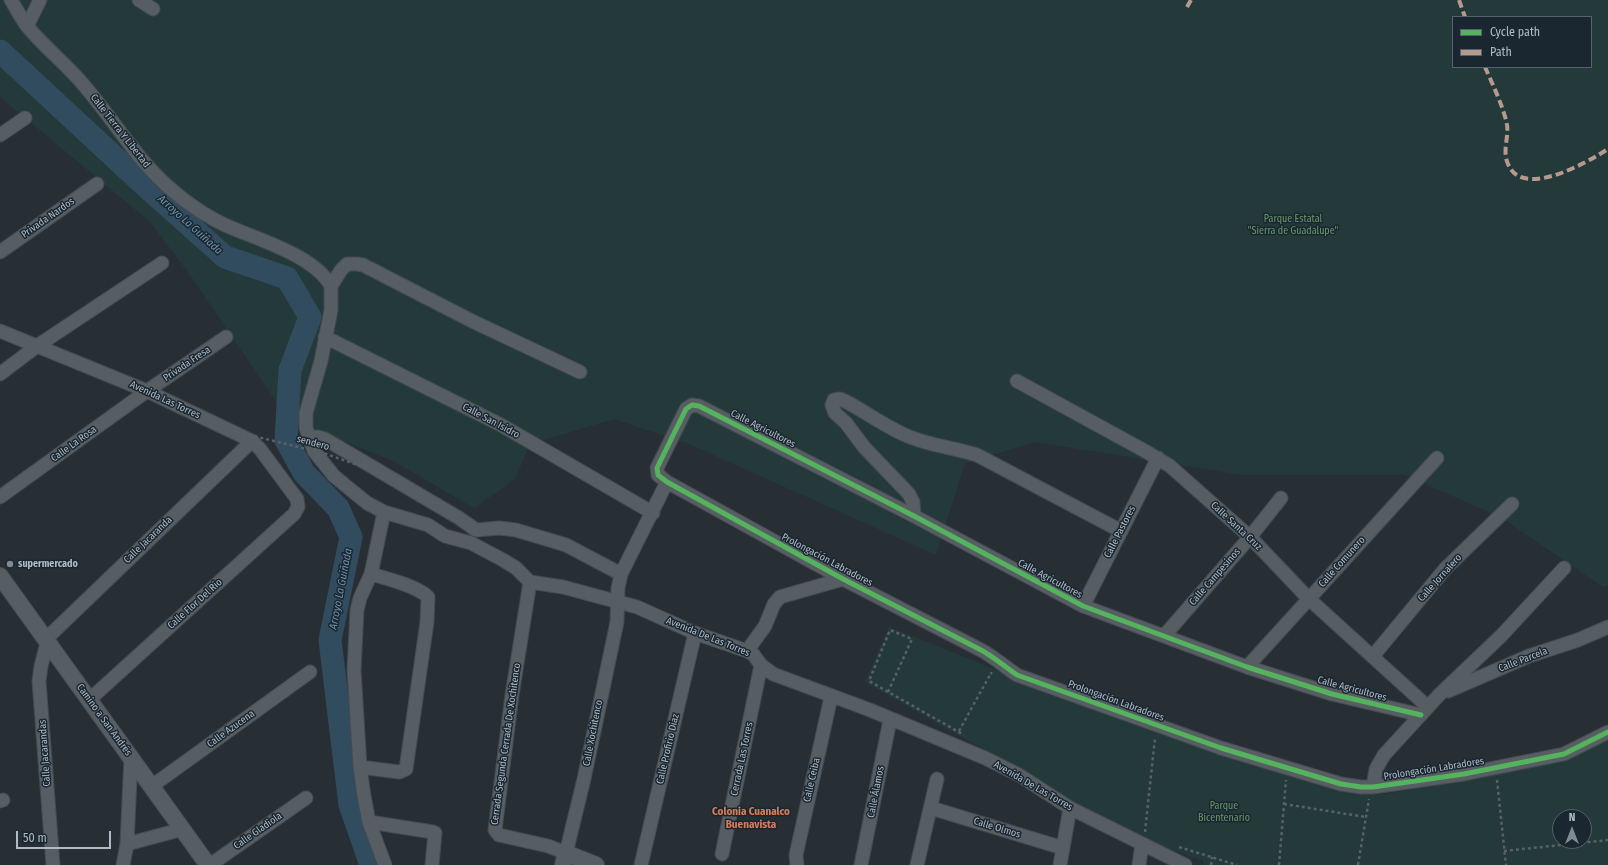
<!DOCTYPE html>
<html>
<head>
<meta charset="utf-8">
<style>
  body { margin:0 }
  #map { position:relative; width:1608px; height:865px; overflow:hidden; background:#272f35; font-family:"Fira Sans Condensed",sans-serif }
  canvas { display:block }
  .legend { position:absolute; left:1452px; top:16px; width:140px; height:52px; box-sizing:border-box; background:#1a2630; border:1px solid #56626c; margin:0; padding:5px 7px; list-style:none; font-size:12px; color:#afbcc7 }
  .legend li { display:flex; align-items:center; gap:8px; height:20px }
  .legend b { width:20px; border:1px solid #56626c }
  .north { position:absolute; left:1552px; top:809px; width:40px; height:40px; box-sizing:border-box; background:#1a2630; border:1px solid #56626c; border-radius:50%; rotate:0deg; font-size:11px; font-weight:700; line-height:16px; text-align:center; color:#afbcc7 }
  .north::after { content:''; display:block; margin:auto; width:14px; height:18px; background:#7f8b94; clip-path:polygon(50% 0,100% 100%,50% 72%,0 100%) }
  .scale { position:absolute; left:16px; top:831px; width:95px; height:18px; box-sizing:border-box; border:2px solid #afbcc7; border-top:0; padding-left:5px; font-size:12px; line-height:14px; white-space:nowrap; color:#afbcc7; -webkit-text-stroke:3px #1a2630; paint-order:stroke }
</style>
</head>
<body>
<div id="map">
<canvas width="1608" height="865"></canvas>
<ul class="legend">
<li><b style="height:5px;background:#56b35d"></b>Cycle path</li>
<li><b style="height:5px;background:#b69a8f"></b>Path</li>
</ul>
<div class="north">N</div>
<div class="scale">50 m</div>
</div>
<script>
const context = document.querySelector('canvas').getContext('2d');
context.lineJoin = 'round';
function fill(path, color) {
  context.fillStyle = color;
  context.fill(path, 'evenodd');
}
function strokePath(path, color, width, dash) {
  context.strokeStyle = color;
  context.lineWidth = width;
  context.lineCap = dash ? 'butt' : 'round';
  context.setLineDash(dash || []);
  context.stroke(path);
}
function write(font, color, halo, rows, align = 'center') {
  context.font = font + ' "Fira Sans Condensed",sans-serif';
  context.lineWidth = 3;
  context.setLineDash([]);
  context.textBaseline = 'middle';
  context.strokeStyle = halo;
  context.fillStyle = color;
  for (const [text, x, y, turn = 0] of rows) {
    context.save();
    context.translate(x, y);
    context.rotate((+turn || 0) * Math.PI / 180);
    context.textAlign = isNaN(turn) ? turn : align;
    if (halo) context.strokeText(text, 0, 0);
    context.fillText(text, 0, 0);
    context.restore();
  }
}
fill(new Path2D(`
  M0,0H1608V585L1603,587L1502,518L1405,475H1243L1035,442L965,463L936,555L687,443L614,419L530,444L515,479L474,508L393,461L288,419L188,272L150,222L0,97ZM1453,17H1591V67H1453Z
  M889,627L1128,723L1240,761L1340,790L1358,794H1386L1569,759L1608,739V865H1203V861L1143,839L1074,804L999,758L865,682ZM1560,817H1584V841H1560Z`), '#243a3a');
strokePath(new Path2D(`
  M0,51L140,181L225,257L287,278L310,317L290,370L286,440L304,473L338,508L351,537L330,640L350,805L371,865`), '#324c5f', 23);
const minor = new Path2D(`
  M11,0C16,8 21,18 27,26C43,46 65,63 82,83C116,122 140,167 183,199C196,209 210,218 225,225C256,239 314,255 331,286
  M139,0L153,9
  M27,26L40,0
  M0,135L25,118
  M0,252L97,184
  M0,331L147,391L252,441L260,449L297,499L298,507L294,514L89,700
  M325,337L501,425L653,513
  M580,372L472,321L363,265L357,264H347L341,270L331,286V310L321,361L306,413V428L314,451L334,476L367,503L384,512L428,525L445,536L471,543L503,560L516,568L530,582L563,587L637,607L695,633L747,651L753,654L761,665L773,674L870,710L985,758L1019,775L1070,808L1185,865
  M0,374L37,346L162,263
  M1017,381L1145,451L1170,466L1250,537L1309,599L1428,707
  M309,438L318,437L325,439L459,518L476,530L499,528L516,530L566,545L621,574
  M0,497L147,391L226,337
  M384,512L371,574L360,598L357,610L354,670L360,767L364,796L369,822L385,865
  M914,516L913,502L909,494L864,447L846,423L835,413L832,405L834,400L840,399L845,401C866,412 889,429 910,437C932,446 955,448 977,455L1121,531
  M530,582L512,695L495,830L499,835L548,846L566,853L584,779L617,622L618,588L621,574L667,482
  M1083,606L1158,458
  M1164,636L1250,537L1281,498
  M747,651L765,626L774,604L780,597L843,579
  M1373,656L1445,569L1512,504
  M1247,667L1437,458
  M1448,691L1529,656L1578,640L1608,627
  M1421,715L1332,694L1247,667L1083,606L914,516L699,406L692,405L686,409L657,468L658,475L667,482L843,579L981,650C994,657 1005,667 1017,675L1221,748L1341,784L1361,787H1373L1464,774L1564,754L1608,732
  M360,767L399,772L406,769L427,622L428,597C417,586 385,578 371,574
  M152,786L310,672
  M1373,787L1376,769L1384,755L1439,695L1501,636L1564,568
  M0,801L3,800
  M931,808L1063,848
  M369,822L433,832L435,833L432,865
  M127,844L183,829
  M722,854L761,665
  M53,865L39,681L41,666L49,636L252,441
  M123,865L127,844L131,757
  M210,865L306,798
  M641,865L695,633
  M797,865L796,855L831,697
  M861,865L890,720
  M917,865L937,779
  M1060,865L1070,808
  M1139,865L1142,844`);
const tertiary = new Path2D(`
  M0,576L208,865
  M563,865L566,853L596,865`);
strokePath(minor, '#444b50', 15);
strokePath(tertiary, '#444b50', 18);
strokePath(new Path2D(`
  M888,692L912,639L890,630L869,681L964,735
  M959,731L991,673L992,674
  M1497,780L1506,865
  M1284,804L1366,817
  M1145,832L1155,738
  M1179,847L1237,865
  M1504,851L1608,840
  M1211,865L1212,857
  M1279,865L1286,780
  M1358,865L1369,799`), '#596166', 2.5, [3, 3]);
strokePath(minor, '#565d63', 13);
strokePath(tertiary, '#565d63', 16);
strokePath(new Path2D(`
  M237,432L323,453L384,474`), '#596166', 2.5, [3, 3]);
strokePath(new Path2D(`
  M1459,0L1465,17
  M1187,7L1191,0
  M1485,67C1492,83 1504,108 1507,125C1509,137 1502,151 1508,164C1522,200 1588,162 1608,149`), '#b69a8f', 4, [8, 4]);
strokePath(new Path2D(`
  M1421,715L1332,694L1247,667L1083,606L914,516L699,406L692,405L686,409L657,468L658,475L667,482L843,579L981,650C994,657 1005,667 1017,675L1221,748L1341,784L1361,787H1373L1464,774L1564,754L1608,732`), '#56b35d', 5);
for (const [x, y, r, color] of [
  [10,564,4,"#7f8b94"]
]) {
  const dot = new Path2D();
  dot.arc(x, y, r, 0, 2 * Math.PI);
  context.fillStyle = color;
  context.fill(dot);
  strokePath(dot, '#1a2630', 1.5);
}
write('10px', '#afbcc7', '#1a2630', [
  ["Calle Tierra Y Libertad",120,131,52],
  ["Privada Nardos",48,218,-35],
  ["Privada Fresa",187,364,-34],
  ["Avenida Las Torres",165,400,25],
  ["Calle San Isidro",491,421,28],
  ["Calle Agricultores",763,429,27],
  ["sendero",313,443,15],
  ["Calle La Rosa",74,444,-36],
  ["Calle Santa Cruz",1236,526,43],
  ["Calle Pastores",1120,532,-63],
  ["Calle Jacaranda",148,540,-44],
  ["Prolongación Labradores",827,560,28],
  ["Calle Comunero",1342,562,-48],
  ["Calle Campesinos",1215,577,-49],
  ["Calle Jornalero",1440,578,-48],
  ["Calle Agricultores",1050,579,28],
  ["Calle Flor Del Río",195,604,-42],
  ["Avenida De Las Torres",708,637,22],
  ["Calle Parcela",1523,660,-21],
  ["Calle Agricultores",1352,689,15],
  ["Prolongación Labradores",1116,701,20],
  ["Camino a San Andrés",104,720,54],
  ["Calle Azucena",231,729,-36],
  ["Calle Xochitenco",593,733,-79],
  ["Cerrada Segunda Cerrada De Xochitenco",506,744,-82],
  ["Calle Profirio Díaz",668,749,-77],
  ["Calle Jacarandas",45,753,-94],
  ["Cerrada Las Torres",742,759,-78],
  ["Prolongación Labradores",1434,769,-9],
  ["Calle Ceiba",812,780,-77],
  ["Avenida De Las Torres",1033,786,30],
  ["Calle Álamos",876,792,-79],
  ["Calle Olmos",997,828,17],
  ["Calle Gladiola",258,831,-35]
]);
write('10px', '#659a69', '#1a2630', [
  ["Parque Estatal",1293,219],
  ["\"Sierra de Guadalupe\"",1293,231],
  ["Parque",1224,806],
  ["Bicentenario",1224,818]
]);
write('bold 10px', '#afbcc7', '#1a2630', [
  ["supermercado",18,564]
], 'left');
write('italic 11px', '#6e93ac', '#1a2630', [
  ["Arroyo La Guiñada",190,225,42],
  ["Arroyo La Guiñada",341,589,-79]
]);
write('bold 11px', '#d97d59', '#1a2630', [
  ["Colonia Cuanalco",751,812],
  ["Buenavista",751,825]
]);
</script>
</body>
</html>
